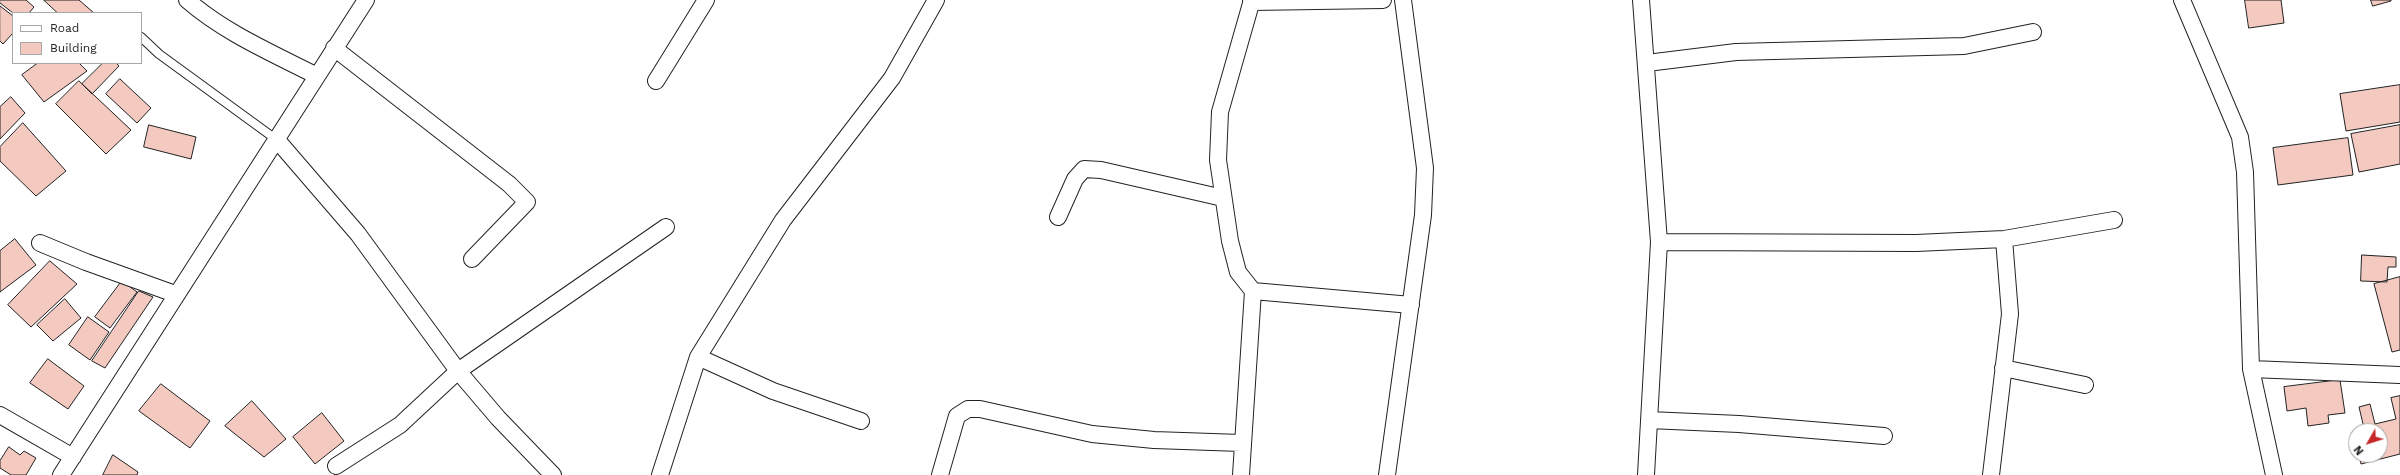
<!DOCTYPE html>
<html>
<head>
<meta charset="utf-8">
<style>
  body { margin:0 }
  #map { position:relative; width:2400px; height:475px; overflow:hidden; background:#fff; font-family:"Work Sans",sans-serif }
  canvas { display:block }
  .legend { position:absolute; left:12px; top:12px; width:130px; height:52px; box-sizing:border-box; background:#fff; border:1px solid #a7a7a7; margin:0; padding:5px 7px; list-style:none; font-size:12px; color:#222 }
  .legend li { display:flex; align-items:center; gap:8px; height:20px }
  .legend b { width:20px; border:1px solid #a7a7a7 }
  .north { position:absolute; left:2348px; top:423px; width:40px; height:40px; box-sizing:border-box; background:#fff; border:1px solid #a7a7a7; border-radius:50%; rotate:231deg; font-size:11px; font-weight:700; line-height:16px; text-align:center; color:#222 }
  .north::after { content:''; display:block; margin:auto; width:14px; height:18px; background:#c62828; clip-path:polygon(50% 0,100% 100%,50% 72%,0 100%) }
</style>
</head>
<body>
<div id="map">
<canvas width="2400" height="475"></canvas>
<ul class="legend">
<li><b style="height:5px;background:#fff"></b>Road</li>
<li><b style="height:11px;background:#f3c9c0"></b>Building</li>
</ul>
<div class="north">N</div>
</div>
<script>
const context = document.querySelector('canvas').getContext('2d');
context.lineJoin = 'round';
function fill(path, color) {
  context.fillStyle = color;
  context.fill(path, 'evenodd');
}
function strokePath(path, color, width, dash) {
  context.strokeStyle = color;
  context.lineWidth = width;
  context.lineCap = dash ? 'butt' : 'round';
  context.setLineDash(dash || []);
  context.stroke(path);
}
const building = new Path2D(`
  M0,0H26L34,7L29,13H13L0,3Z
  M44,0H79L94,13H58Z
  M2245,0H2281L2284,23L2249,28Z
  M2371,0H2391V1L2373,6Z
  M0,6L13,16V33L3,44L0,41Z
  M38,63H79L87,71L44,102L22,75Z
  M103,63H116L119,66L92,94L82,84Z
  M120,79L151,108L137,123L106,94Z
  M79,81L131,130L106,154L56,104Z
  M2400,85V122L2346,131L2340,94Z
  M11,97L25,113L0,139V107Z
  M23,123L66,171L36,196L0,161V147Z
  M149,125L196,137L191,159L144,147Z
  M2400,125V164L2359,172L2351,134Z
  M2348,138L2353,175L2278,185L2273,148Z
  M15,239L36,265L0,292V251Z
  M2362,255L2396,257V267H2388L2387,282L2361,281Z
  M50,261L77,284L31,327L8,305Z
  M2400,277V350L2392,352L2374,284Z
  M122,281L137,292L110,328L95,317Z
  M139,291L153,297L105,368L92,361Z
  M65,299L81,318L53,341L37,325Z
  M88,317L109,332L90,360L69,345Z
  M48,359L84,386L68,409L30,383Z
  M2340,380L2345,413L2328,415L2329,423L2308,426L2306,408L2287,411L2284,387Z
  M161,384L210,421L190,448L139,411Z
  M2400,396V454L2361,464L2359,455H2380V431H2356V443L2353,431L2364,428L2359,407L2370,404L2375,424L2396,419L2391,398Z
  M252,401L286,439L264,457L225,426Z
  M322,413L344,441L315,464L293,437Z
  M9,447L20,455L24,451L36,458L26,475H11L0,468V461Z
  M113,455L138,472L137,475H103Z`);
fill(building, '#f3c9c0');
strokePath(building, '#222', 1);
const lane = new Path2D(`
  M141,37L159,54L277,140`);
const street = new Path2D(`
  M187,0C225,33 272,53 317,76
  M1641,0L1659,242L1646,475
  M2182,0L2240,137L2245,172L2251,369L2274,475
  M1251,2L1383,0
  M334,48L509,184L527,202L472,259
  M1647,63L1736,52L1964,46L2033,32
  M656,81L706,0
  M277,140L358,234L458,371L498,418L553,475
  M1058,217L1075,179L1084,169L1101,170L1223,198
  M1659,242L1916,243L2004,239L2114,220
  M40,243L86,262L175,294
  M1253,291L1411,305
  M698,357L773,391L861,421
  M2003,368L2085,385
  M2251,369L2400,375
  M0,415L73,457
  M1649,420L1739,424L1884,436
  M336,466L400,425L458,371L666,227
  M61,475L366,0
  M660,475L698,357L783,220L892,78L936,0
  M940,475L957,416L968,409H980L1092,434L1154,440L1241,443
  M1241,475L1253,291L1238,272L1230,241L1218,160L1220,112L1252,0
  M1387,475L1423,215L1425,168L1403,0
  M1991,475L2010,314L2004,239`);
strokePath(lane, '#222', 10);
strokePath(street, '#222', 18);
strokePath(lane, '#fff', 8);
strokePath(street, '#fff', 16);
</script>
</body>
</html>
